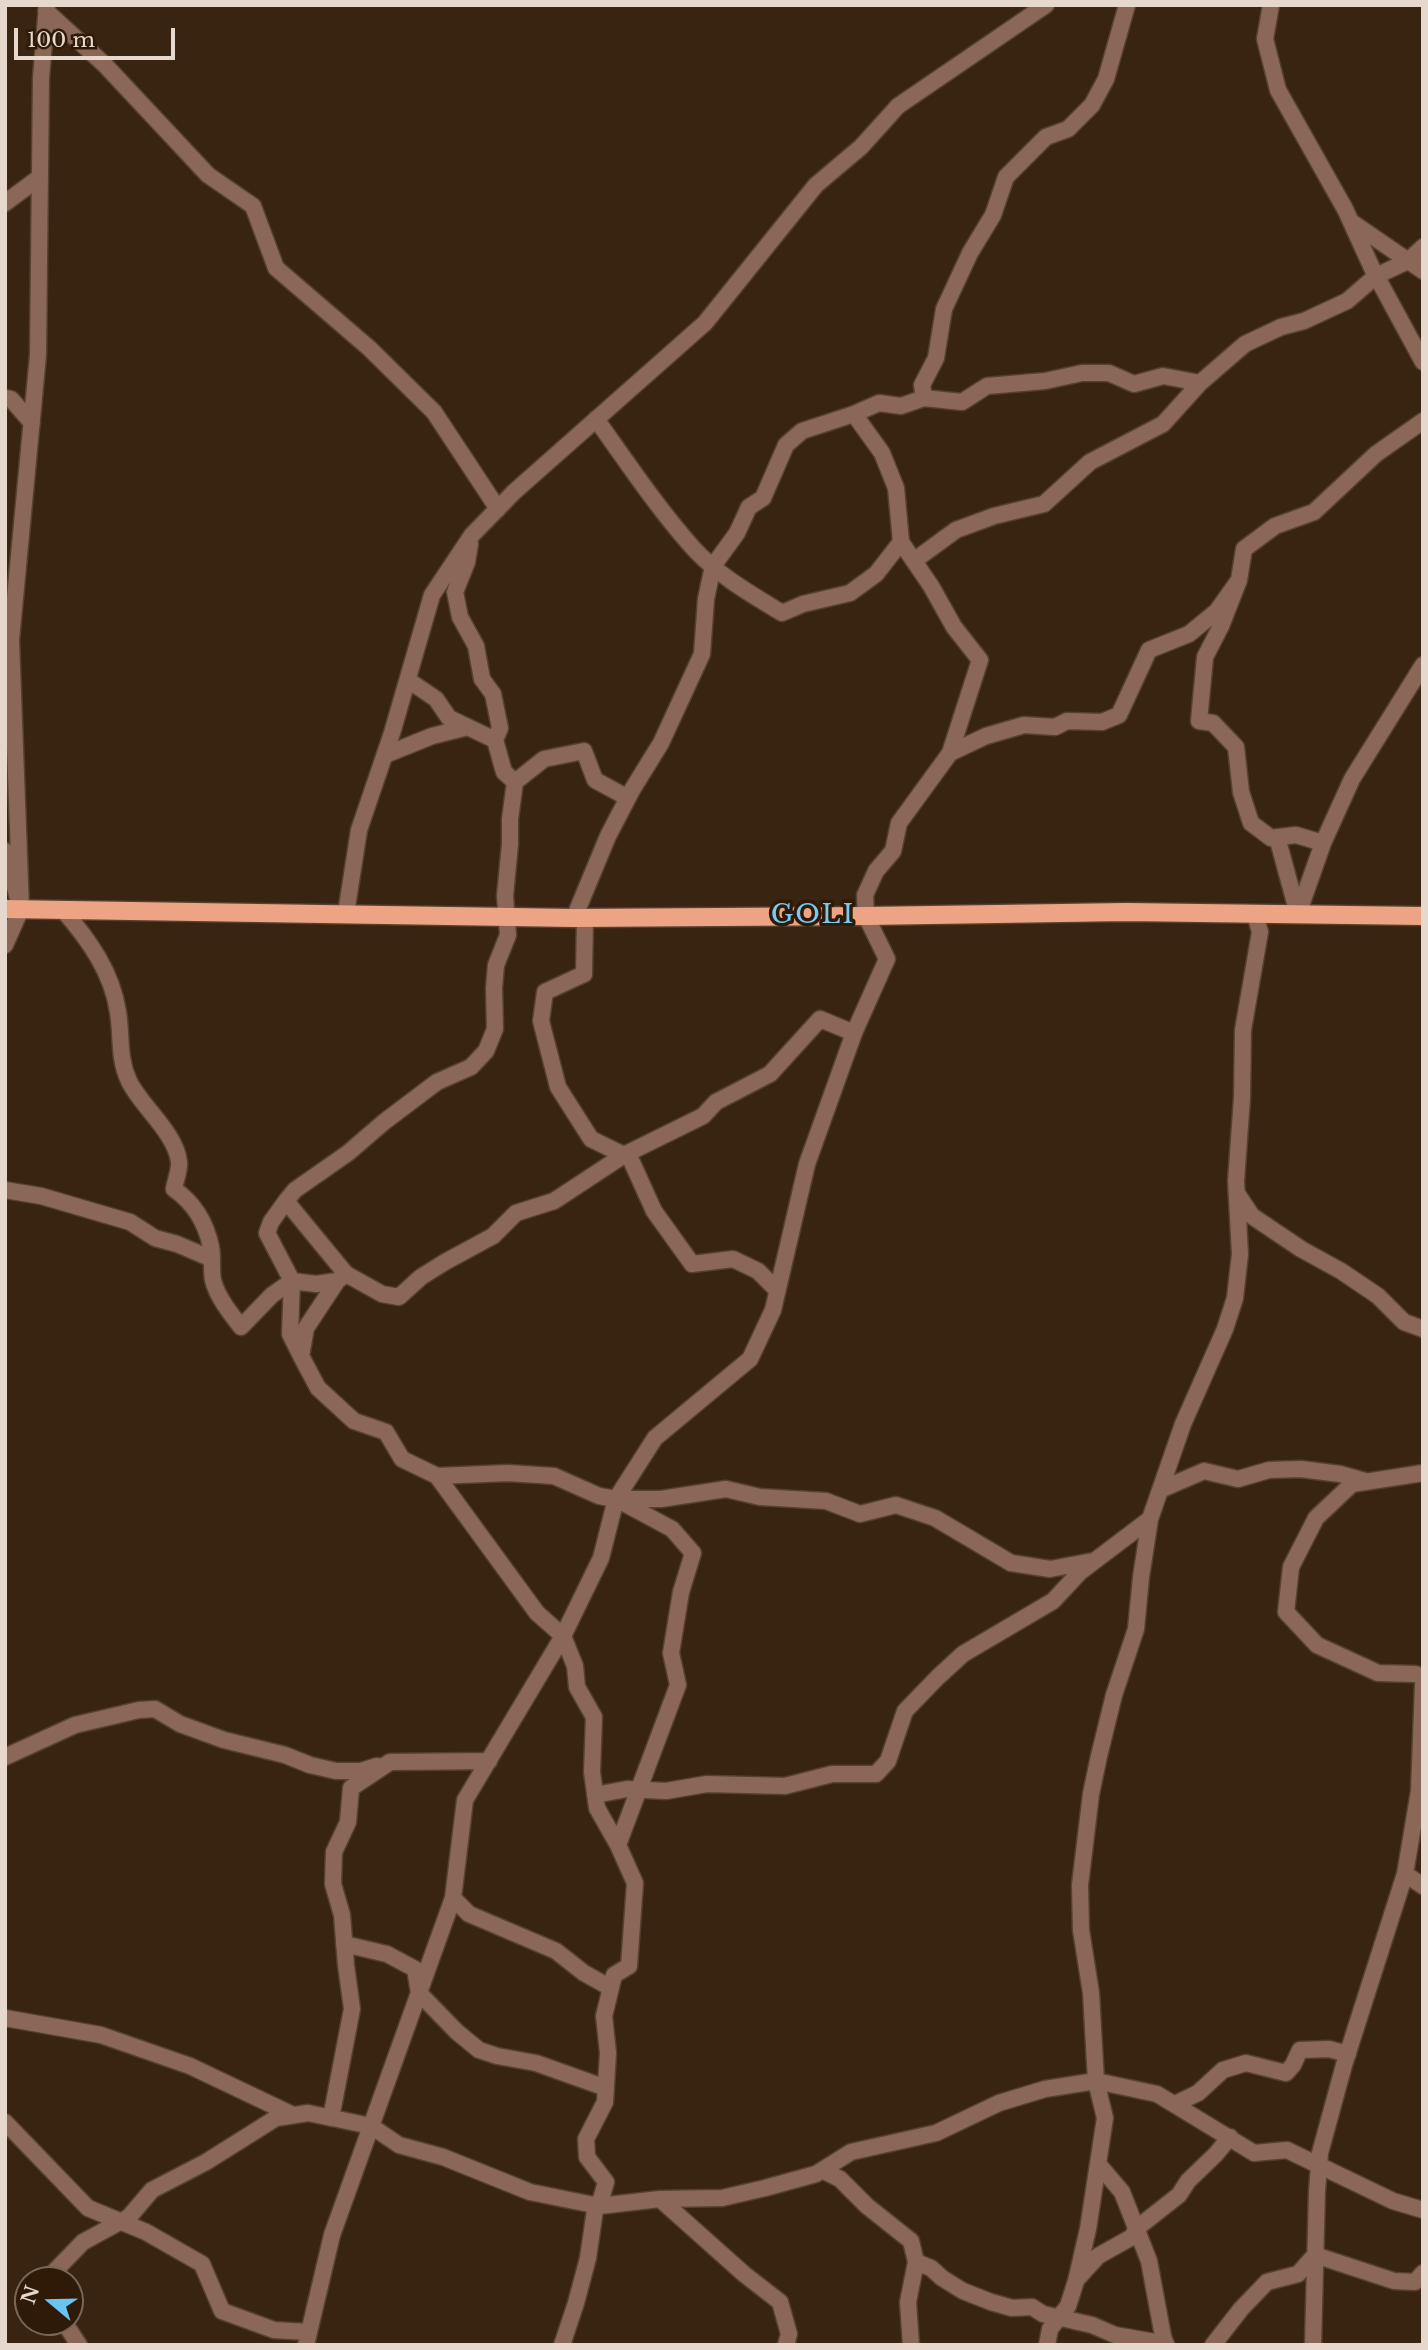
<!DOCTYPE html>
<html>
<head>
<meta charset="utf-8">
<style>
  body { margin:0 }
  #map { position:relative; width:1428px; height:2350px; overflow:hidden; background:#392411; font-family:"Libre Baskerville",serif }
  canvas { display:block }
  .frame { position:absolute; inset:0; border:7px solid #e6d8cc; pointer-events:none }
  .north { position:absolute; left:14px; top:2266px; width:70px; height:70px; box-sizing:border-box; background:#2e1a07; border:2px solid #786656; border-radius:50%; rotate:289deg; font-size:19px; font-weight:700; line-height:28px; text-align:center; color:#e6d8cc }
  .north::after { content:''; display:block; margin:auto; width:24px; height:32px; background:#68c4f0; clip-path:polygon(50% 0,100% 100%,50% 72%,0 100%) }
  .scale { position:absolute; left:14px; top:28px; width:161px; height:32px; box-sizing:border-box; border:4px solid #e6d8cc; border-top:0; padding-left:9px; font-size:21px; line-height:24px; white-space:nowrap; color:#e6d8cc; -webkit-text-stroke:5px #2e1a07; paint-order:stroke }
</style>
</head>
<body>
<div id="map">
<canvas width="1428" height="2350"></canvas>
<div class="frame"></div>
<div class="north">N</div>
<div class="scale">100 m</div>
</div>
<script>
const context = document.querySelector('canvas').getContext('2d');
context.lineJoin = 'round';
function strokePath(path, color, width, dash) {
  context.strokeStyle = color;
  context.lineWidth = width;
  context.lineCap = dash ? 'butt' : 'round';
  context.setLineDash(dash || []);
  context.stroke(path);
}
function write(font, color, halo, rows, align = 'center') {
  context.font = font + ' "Libre Baskerville",serif';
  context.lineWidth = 7;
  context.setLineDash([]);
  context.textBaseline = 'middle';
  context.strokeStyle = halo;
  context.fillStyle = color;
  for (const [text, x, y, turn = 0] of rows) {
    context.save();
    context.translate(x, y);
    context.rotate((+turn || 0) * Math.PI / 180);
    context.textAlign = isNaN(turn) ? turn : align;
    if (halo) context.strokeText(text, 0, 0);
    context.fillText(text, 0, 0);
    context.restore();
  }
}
const minor = new Path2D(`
  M1271,5L1265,39L1278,90L1345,209L1372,268L1423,362
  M46,11L105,65L208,175L253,206L276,268L369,348L434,412L498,509
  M5,203L40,177
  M1353,223L1423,271
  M5,398L11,399L32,423
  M924,398L962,402L987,386L1045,381L1082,373H1109L1134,384L1163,376L1200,383L1245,344L1281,327L1304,321L1347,301L1376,276L1408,261L1423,247
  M854,414L882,453L896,488L901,542L931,586L954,627L980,660L950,753
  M596,419C627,462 658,509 694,549C719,576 751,594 782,613L803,604L850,593L876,574L901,542
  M470,544L467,562L455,592L460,617L476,646L482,679L493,694L500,728L495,740
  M915,560L956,530L994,516L1044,504L1090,462L1163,424L1200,383
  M408,680L436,699L449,718L495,740L504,772L515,782L510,819V844L505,896L508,935L496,965L494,988L495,1029L486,1051L471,1067L437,1082L384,1122L348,1153L295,1190L286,1201L346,1274L337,1281L306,1328L301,1356L318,1388L354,1421L386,1432L402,1459L437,1476L537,1613L563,1636L575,1666L577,1687L594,1717L592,1772L597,1808L618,1845L635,1883L629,1966L614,1975L604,2016L608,2053L605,2102L586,2139L587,2157L606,2182L599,2206L595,2210L588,2258L576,2303L562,2345
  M385,755L432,736L468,727
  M515,782L544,759L584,751L595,780L628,798
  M1277,837L1298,914
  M1323,843L1296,835L1271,838L1251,823L1241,792L1236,747L1213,723L1199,721L1205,657L1221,626L1239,580L1244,549L1275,526L1314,512L1376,454L1423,421
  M5,851L21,909L11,640L38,355L41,78L47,5
  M63,910C89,940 112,972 118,1012C122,1036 118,1058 129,1081C140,1105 176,1133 179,1162C180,1170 175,1181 174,1189C194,1203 206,1223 211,1247C213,1258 211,1270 213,1280C217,1297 231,1314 241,1327L272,1295L292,1281L316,1284L337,1281
  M346,913L359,830L392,733L432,595L472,535L514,492L705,323L816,185L861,147L898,106L1046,5
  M1298,914L1323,843L1352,779L1423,665
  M574,918L608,836L632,790L661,743L702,654L706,599L713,566L737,533L749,507L763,498L786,445L802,431L854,414L879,403L901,406L924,398L922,385L936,358L944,309L970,253L993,215L1006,177L1046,137L1068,129L1092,105L1106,79L1127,5
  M585,918L584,974L545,992L541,1021L558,1087L591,1139L630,1158L654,1211L692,1264L733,1259L758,1271L777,1290
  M5,945L21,909
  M5,1190L41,1196L130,1222L155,1238L177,1244L212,1259
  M1238,1195L1252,1216L1301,1249L1341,1271L1378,1296L1404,1322L1423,1329
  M286,1201L271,1222L267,1233L292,1281L290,1334L301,1356
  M346,1274L382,1294L399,1297L421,1277L445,1262L493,1236L516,1213L554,1201L624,1155L703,1116L716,1102L770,1074L820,1019L854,1033
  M1423,1473L1352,1484L1316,1518L1291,1567L1286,1612L1317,1645L1378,1673L1415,1674L1423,1677
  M437,1476L508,1473L554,1476L599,1496L616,1499H661L726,1489L760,1497L826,1501L860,1514L896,1505L935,1518L1011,1563L1050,1569L1093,1561
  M1160,1490L1204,1471L1238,1479L1269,1470L1301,1469L1340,1474L1365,1481
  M618,1500L672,1529L693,1553L681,1592L671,1653L678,1685L618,1845
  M5,1757L75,1725L139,1710L155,1709L180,1724L224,1740L285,1755L310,1765L336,1771H361L377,1766
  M595,1795L627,1789L666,1791L707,1784L785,1786L832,1774H876L888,1761L905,1711L938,1677L963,1654L1053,1601L1080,1572L1150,1519L1183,1424L1225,1329L1235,1298L1240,1254L1236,1181L1242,1098L1243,1030L1260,932L1255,914
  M1405,1874L1423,1886
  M453,1898L469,1914L556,1951L584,1973L611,1988
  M344,1944L387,1954L415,1969L419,1993L457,2032L479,2050L497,2056L536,2063L606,2088
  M5,2018L101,2035L190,2066L293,2115
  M1175,2104L1198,2093L1223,2070L1246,2063L1286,2073L1293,2065L1300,2050L1329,2049L1348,2054
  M331,2118L352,2009L346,1965L342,1915L333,1884L334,1852L348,1822L351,1788L390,1762L489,1761
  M5,2122L88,2208L146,2232L202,2264L222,2311L274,2330L308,2332
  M1099,2165L1122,2192L1149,2261L1163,2336L1166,2345
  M822,2170L840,2179L867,2206L911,2241L916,2262L908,2302L911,2345
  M660,2199L744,2274L780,2302L789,2334L786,2345
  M916,2262L931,2268L942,2278L963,2291L991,2302L1012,2308L1032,2307L1043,2314L1092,2325L1115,2335L1166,2344
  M1077,2279L1098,2256L1132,2237L1137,2228L1179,2195L1188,2181L1216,2154L1230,2137
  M49,2280L50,2276L83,2242L129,2217L152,2190L206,2162L276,2118L308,2113L371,2126L399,2145L443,2157L530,2192L599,2206L660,2199L722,2198L765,2188L816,2174L851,2152L936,2133L999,2103L1045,2089L1096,2081L1157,2094L1254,2153L1287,2150L1393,2201L1423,2210
  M64,2322L79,2345
  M306,2345L332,2235L453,1898L465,1800L563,1636L601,1558L616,1499L655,1438L750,1359L773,1310L807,1164L854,1033L887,959L866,916L865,895L876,871L893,851L899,823L950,753L986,736L1024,725L1055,727L1067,721L1102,722L1119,715L1149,650L1189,634L1217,611L1239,580
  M1047,2345L1050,2329L1068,2306L1076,2281L1088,2229L1105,2118L1096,2081L1091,1993L1081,1930L1080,1885L1091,1794L1099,1756L1114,1695L1136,1629L1141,1577L1150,1519
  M1213,2345L1241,2309L1267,2282L1298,2274L1315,2255L1394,2281L1415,2282L1423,2273
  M1313,2345L1317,2191L1320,2153L1344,2065L1405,1874L1419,1791L1423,1685`);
const major = new Path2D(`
  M5,909L574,918L866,916L1126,912L1423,916`);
strokePath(minor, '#55412f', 19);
strokePath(major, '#55412f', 21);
strokePath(minor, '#8b6758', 16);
strokePath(major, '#eda485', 18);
context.letterSpacing = '2px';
write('26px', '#77caf3', '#2e1a07', [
  ["GOLI",813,916]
]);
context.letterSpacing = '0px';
</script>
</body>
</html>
